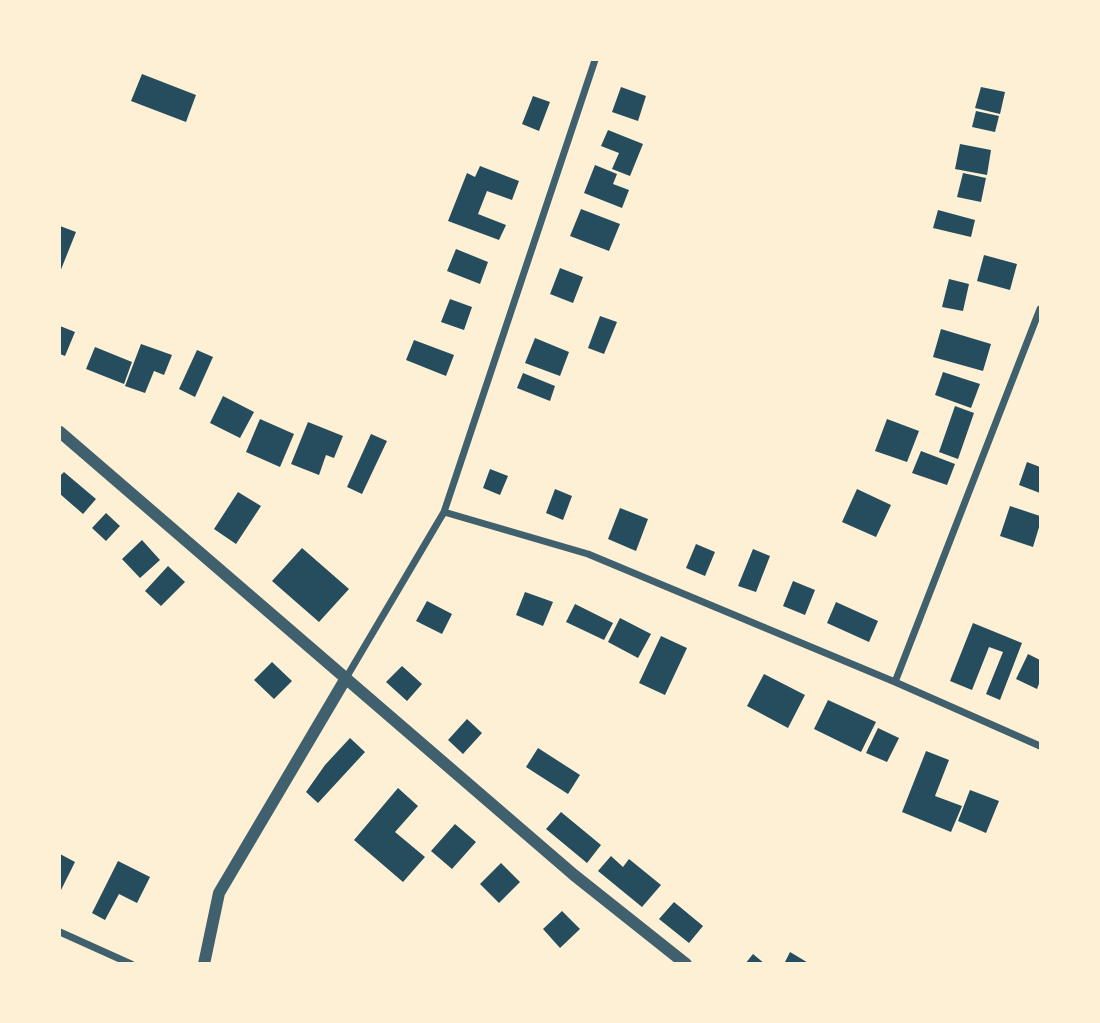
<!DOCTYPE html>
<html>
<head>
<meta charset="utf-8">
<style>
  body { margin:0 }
  #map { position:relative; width:1100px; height:1023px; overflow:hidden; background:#fdf0d5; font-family:"DejaVu Sans",sans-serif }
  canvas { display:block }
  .frame { position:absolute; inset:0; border:61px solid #fdf0d5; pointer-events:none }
</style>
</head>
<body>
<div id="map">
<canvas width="1100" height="1023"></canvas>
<div class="frame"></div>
</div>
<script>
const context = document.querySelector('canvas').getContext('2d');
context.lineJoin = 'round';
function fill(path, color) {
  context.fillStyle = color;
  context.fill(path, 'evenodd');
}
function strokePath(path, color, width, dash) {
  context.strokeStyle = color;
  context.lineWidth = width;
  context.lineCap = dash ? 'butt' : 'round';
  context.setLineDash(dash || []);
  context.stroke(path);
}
fill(new Path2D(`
  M142,74L196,95L186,122L131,101Z
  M621,87L646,96L638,121L612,112Z
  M981,87L1005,92L1000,114L975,108Z
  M533,96L550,102L539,131L522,124Z
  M976,111L999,116L995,132L972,127Z
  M608,130L643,144L630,176L612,169L619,153L601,146Z
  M960,144L991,150L987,175L955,169Z
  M595,165L617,174L613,184L629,190L622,208L584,193Z
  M480,166L519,181L512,200L487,191L478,214L506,225L499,240L448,221L467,173L475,177Z
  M963,173L986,178L981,202L957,197Z
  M581,209L620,224L609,251L570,236Z
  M938,210L975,220L971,237L933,228Z
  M60,226L76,232L60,272Z
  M456,249L488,262L480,284L447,271Z
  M984,255L1017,264L1010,290L977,281Z
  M560,268L583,277L573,303L550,294Z
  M949,279L969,284L963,311L942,307Z
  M450,299L472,307L464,330L441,322Z
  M600,316L617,322L604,354L588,348Z
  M60,326L75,332L65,356L60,354Z
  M941,329L991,344L983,371L933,357Z
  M535,338L569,352L560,376L525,363Z
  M414,340L454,355L446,376L406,360Z
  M141,344L172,355L164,375L154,371L145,393L125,386Z
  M95,347L132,362L124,384L86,369Z
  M197,350L213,357L195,397L179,389Z
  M943,372L980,384L971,408L935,395Z
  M523,373L555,386L550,401L517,388Z
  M223,396L254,412L240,438L210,423Z
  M955,406L974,413L958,459L939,452Z
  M260,419L294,434L280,467L246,452Z
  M887,419L919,431L907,462L875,451Z
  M308,422L343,436L334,458L326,455L319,475L291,464Z
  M371,434L387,441L362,494L347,487Z
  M921,451L955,464L947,485L912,473Z
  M1027,462L1040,467V493L1019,485Z
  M490,469L508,476L500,495L483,488Z
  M64,472L96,499L83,514L60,494V476Z
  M555,489L572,496L563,520L546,513Z
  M857,489L891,505L876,537L842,522Z
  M238,492L261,506L236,544L214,529Z
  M1010,506L1040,516V524L1033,547L1000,536Z
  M620,508L648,519L636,551L608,539Z
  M106,513L120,526L106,541L92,528Z
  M142,540L160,560L140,578L122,559Z
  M696,544L715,552L705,576L686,568Z
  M302,548L349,589L319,622L272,581Z
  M753,549L770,556L756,592L738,586Z
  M168,566L185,582L161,606L145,591Z
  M793,581L815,590L805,615L783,606Z
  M525,592L553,602L543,626L516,615Z
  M427,601L452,614L442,634L416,621Z
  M836,602L878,621L869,642L827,623Z
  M575,604L613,623L604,640L566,622Z
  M620,618L651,634L638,658L608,642Z
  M973,623L1022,643L1000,700L986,694L1003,652L989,647L972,690L950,681Z
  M661,636L687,648L665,695L639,683Z
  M1028,654L1040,660V681L1037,689L1016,679Z
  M272,662L292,681L274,699L254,680Z
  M402,666L422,684L407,701L386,682Z
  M764,674L805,695L788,728L747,706Z
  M828,700L876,722L861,752L814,729Z
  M467,719L482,733L463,754L448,740Z
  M878,728L899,738L887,762L866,753Z
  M350,738L365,752L318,803L306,792L325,765Z
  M538,748L580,775L568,794L526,767Z
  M926,751L949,760L935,796L962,806L951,832L902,812Z
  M398,788L418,806L395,832L425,857L403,882L354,840Z
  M970,790L999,801L986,833L958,821Z
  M561,812L601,845L587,863L546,829Z
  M455,824L476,842L452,869L431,851Z
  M60,854L75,862L60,892Z
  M611,856L623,867L629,859L661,885L642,907L598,871Z
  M118,861L150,877L137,903L119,894L105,920L92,913Z
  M501,863L520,882L499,903L480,884Z
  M674,902L703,926L689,943L659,919Z
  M562,911L580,929L560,948L543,929Z
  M790,952L810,964H784Z
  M753,954L765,964H745Z`), '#264d5e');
strokePath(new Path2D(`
  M444,512L588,554L895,682L1040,746
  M346,678L444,512L595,60
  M895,682L1040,309
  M60,932L131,964`), '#3f606c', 7);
strokePath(new Path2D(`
  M60,432L574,875L686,964
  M204,964L219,893L346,678`), '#3f606c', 12);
</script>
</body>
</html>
